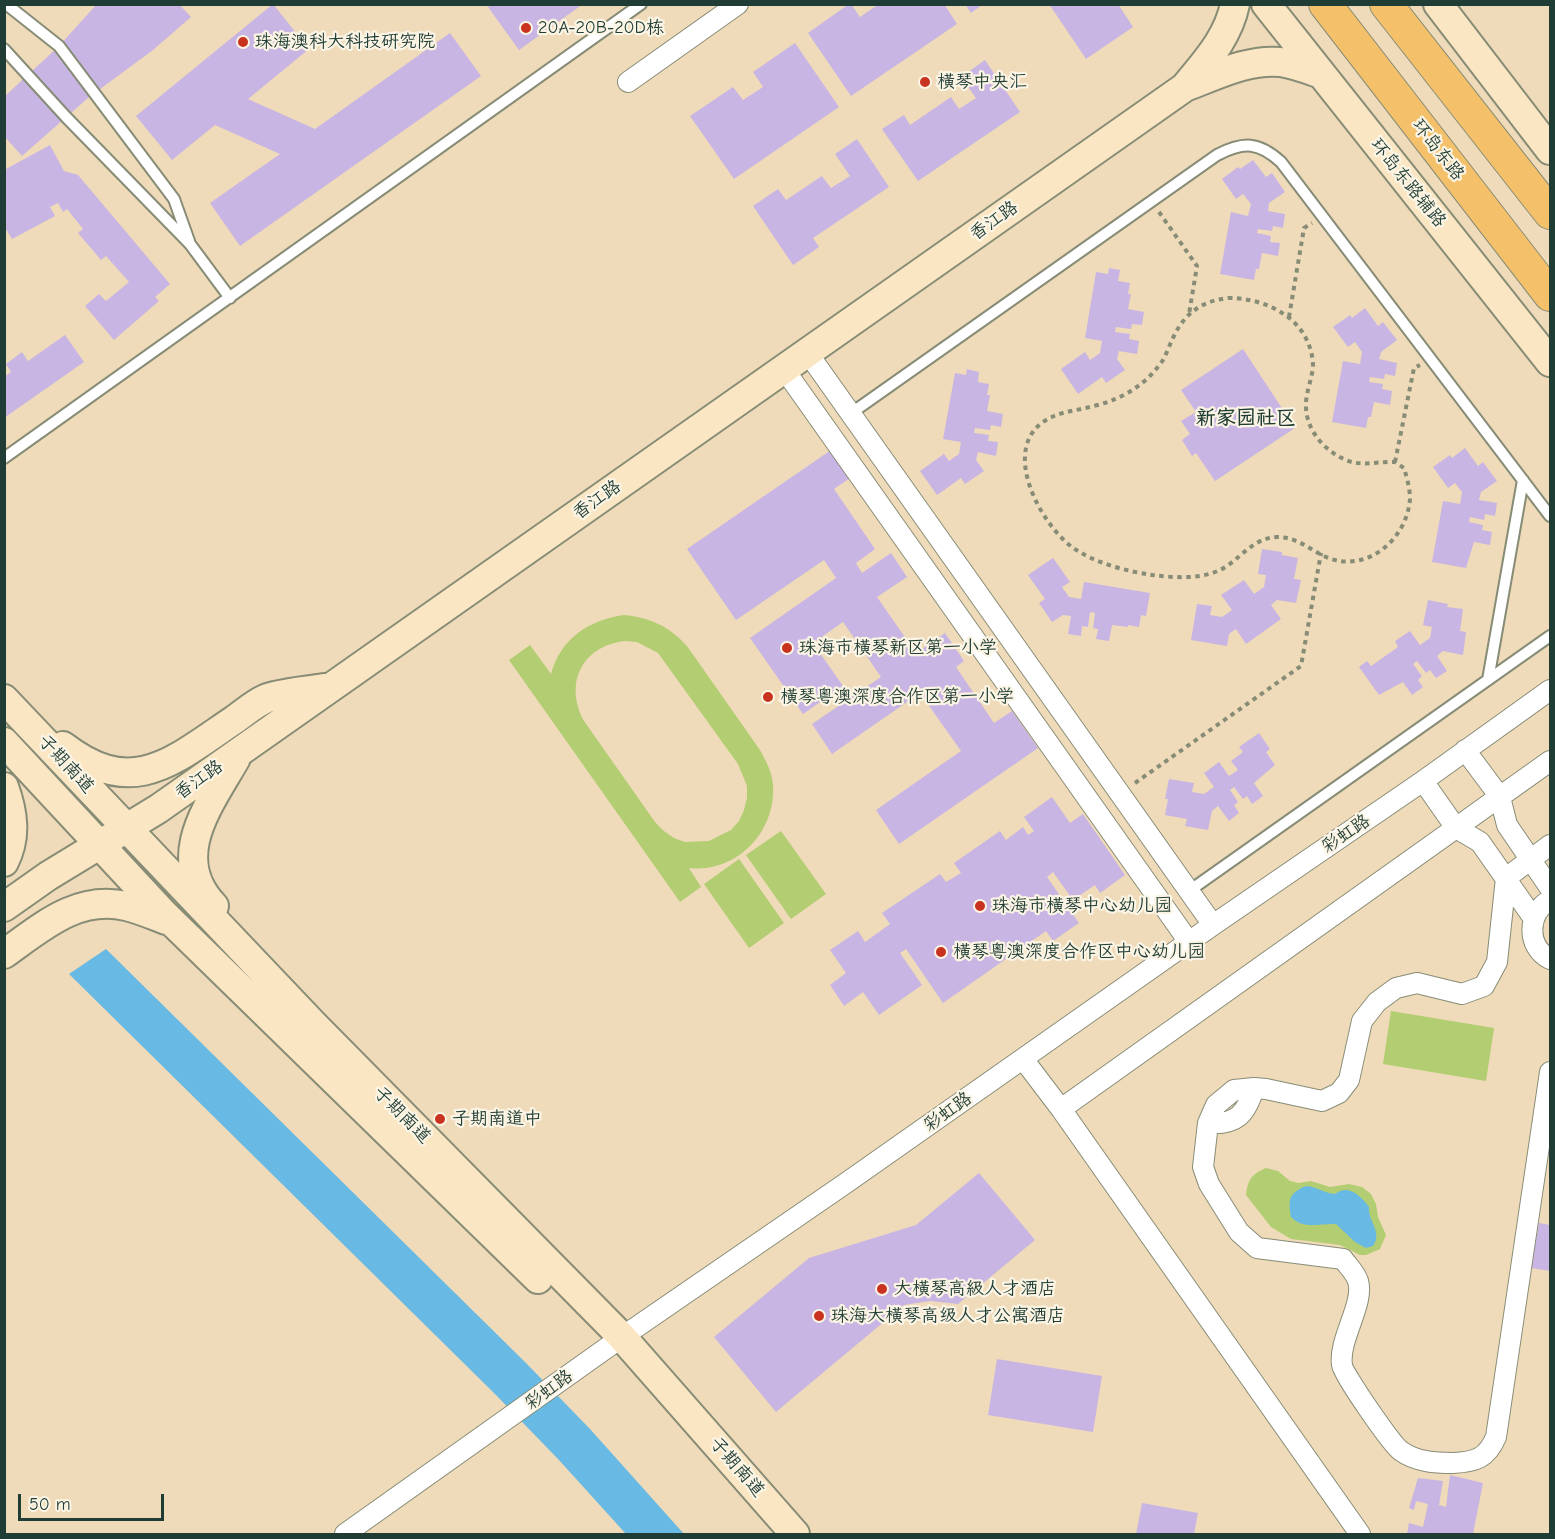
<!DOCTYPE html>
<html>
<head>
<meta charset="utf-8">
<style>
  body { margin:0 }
  #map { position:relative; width:1555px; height:1539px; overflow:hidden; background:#efdbb9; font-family:"Comic Neue",sans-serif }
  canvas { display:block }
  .frame { position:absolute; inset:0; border:6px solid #1f3d34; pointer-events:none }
  .scale { position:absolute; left:18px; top:1494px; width:146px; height:27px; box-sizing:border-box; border:3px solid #1f3d34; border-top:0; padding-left:8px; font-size:18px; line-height:21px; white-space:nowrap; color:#1f3d34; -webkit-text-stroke:4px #fcf5e5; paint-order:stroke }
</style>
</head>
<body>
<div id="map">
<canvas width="1555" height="1539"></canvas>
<div class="frame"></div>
<div class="scale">50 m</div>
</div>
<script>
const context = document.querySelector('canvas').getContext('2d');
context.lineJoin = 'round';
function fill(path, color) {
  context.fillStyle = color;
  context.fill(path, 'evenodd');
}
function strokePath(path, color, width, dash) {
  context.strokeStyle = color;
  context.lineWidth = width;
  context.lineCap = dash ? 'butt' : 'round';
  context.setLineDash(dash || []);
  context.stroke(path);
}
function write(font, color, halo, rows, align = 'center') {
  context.font = font + ' "Comic Neue","LXGW WenKai TC",sans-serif';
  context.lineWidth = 4.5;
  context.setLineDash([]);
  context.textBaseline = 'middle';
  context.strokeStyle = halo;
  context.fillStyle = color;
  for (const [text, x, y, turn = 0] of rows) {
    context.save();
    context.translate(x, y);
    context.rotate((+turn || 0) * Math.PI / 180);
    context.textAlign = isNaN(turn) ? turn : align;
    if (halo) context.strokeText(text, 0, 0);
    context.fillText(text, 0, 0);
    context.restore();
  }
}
fill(new Path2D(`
  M624,615C651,618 669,626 687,646L760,750C766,761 772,772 773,785C776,832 737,873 689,868L701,887L680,902L509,660L530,645L551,674C561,638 589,620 624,615ZM625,641L637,642L658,653L738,764L747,786V798L744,810L739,821L731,830L709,841L685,842L674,838L664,831L655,822L584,721C564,683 582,646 625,641Z
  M781,831L826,894L791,919L746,855Z
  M739,859L784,923L749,948L704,884Z
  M1391,1011L1494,1028L1486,1081L1383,1064Z
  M1266,1168L1278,1171L1290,1181L1298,1183L1311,1181L1330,1187L1349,1184L1362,1187L1371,1194L1376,1204L1378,1217L1386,1235L1380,1249L1366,1255H1360L1340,1245L1291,1239L1271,1227L1246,1195C1248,1179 1252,1174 1266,1168Z`), '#b3cd72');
fill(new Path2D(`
  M106,949L526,1363L590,1429L684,1534H626L558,1459L495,1394L69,974Z
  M1306,1186C1317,1187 1324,1193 1335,1194C1348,1184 1360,1195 1369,1207C1368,1222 1383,1232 1373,1246L1366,1248L1355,1242L1336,1224C1319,1223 1304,1230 1291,1217C1288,1199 1289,1193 1306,1186Z`), '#68b9e3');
fill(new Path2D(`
  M273,4L309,49L248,99L315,129L450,33L481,76L240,246L210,203L280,154L215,125L172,160L136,116Z
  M491,4H583L519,50L488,7Z
  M849,4H851L860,17L879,4H944L957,24L851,96L808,33Z
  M965,4H983L971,13Z
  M1049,4H1118L1133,27L1086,59Z
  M96,5H180L191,17L153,50L88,98L22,156L4,136V97L59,46Z
  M795,43L839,107L734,179L690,116L733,87L743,100L763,87L753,72Z
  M985,60L1020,112L918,181L882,129L904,115L910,125L951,97L959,109L976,98L961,77Z
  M857,139L889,187L813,238L819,247L793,265L753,206L778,189L786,200L822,176L831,188L850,176L835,154Z
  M50,145L64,171L78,175L170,284L155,297L159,301L114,340L85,306L99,294L106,301L129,282L106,256L101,260L78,233L83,229L67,209L63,212L58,203L50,207L55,216L12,239L4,226V170Z
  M1253,160L1266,177L1272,173L1285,192L1269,203L1268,211L1285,214L1283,228L1273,226L1272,231L1258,229L1257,233L1271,236L1270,242L1280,243L1278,256L1262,253L1259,269H1256L1254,280L1220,274L1231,212L1248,216L1251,204L1243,194L1236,199L1222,179L1238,167L1240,169Z
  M1109,268L1120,270L1118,281L1130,283L1128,294H1131L1128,309L1144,312L1142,325L1132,324L1131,329L1116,327L1115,332L1130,334L1129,339L1139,341L1137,354L1119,351L1117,359L1125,370L1106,383L1102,377L1078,394L1061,369L1085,352L1090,360L1100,353L1102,341L1085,338L1096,272L1108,274Z
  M1365,308L1378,326L1383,322L1397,340L1381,352L1379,359L1397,363L1395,376L1385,374L1384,379L1370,377L1369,382L1383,384L1382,389L1392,391L1390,405L1374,402L1371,417H1368L1366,428L1332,422L1343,361L1360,364L1362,352L1355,342L1348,347L1333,327L1350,315L1352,318Z
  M65,335L84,362L4,418V377L11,372L6,364L22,352L28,361Z
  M1243,349L1295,428L1215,481L1196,453L1192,456L1182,440L1190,434L1181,421L1196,412L1181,390Z
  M967,369L979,372L978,382L989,384L987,395H990L987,411L1003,414L1001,427L991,425L990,430L975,428L974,433L989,435L988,441L998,442L996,456L978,452L976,460L984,471L965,484L961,478L937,495L920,471L944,454L949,461L959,454L961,442L943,439L955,373L966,375Z
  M834,448L853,476L834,489L875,549L856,563L862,573L891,553L907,577L877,597L916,653L945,633L964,661L956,667L994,723L1012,711L1038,748L899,844L876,810L961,751L920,693L832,754L812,724L881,677L843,622L813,643L843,686L803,714L750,638L836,578L824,560L736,620L687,549Z
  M1465,448L1478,466L1483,462L1497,481L1481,492L1479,500L1497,503L1495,516L1485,514L1484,520L1470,517L1469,522L1483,525L1482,530L1492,532L1490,545L1474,542L1466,568L1432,562L1443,501L1460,504L1462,492L1455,483L1448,488L1433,467L1450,455L1452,458Z
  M1262,549L1282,552V555L1298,558L1294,579L1301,580L1296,603L1277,600L1271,605L1281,619L1246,644L1236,629L1229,634L1227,646L1191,640L1197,604L1212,606L1210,615L1222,617L1232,610L1221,595L1244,580L1254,594L1264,587L1266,575L1258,574Z
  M1053,558L1070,582L1062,587L1069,597L1081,599L1084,582L1150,593L1146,616L1141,615L1139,627L1128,625V627L1112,625L1109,641L1096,639L1098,629L1093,628L1095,613L1090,612L1088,627L1082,626L1081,636L1068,634L1071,616L1063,615L1052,622L1039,603L1045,599L1028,575Z
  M1428,600L1448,604L1447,607L1463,609L1460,631L1466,632L1463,655L1443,651L1437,656L1447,671L1436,678L1430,670L1426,673L1417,661L1413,664L1422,676L1418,680L1423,687L1412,695L1403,682L1379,695L1359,667L1367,661L1371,666L1398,647L1395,641L1410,631L1420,645L1430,638L1432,627L1423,625Z
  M1259,733L1270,749L1266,752L1275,765L1254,783L1263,796L1252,804L1247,796L1243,799L1234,787L1230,790L1238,802L1234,805L1239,813L1229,821L1218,806L1212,811L1208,830L1185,826L1187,819L1165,815L1168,799H1165L1169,779L1194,783L1192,792L1204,794L1214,787L1204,773L1219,762L1229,776L1238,770L1231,761L1243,752L1239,747Z
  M1052,797L1070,823L1083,814L1125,875L1100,893L1095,885L1073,900L1053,872L1047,877L1079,923L1053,941L1046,931L943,1003L906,949L900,953L922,985L879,1015L863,992L844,1006L830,985L846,973L830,950L858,931L865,942L890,924L882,913L940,874L946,882L961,873L954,863L1000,831L1006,840L1023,827L1028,835L1034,831L1024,817Z
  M979,1173L1035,1240L958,1304L930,1301L904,1305L776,1412L714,1337L809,1258L916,1225Z
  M1539,1223L1550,1225V1271L1531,1268Z
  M997,1359L1102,1376L1093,1432L988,1415Z
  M1450,1475L1483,1483L1473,1534H1407L1409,1523L1423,1527L1428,1504L1416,1501L1414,1510L1409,1508L1418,1478L1443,1481L1439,1505L1446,1507Z
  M1142,1503L1198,1513L1194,1534H1136Z`), '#c8b5e3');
const lane = new Path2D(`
  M6,4L59,46L174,199L189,241
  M4,49L66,117L190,244L230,298
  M850,414L1217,155C1244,141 1259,142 1281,162L1550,516
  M4,458L641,4
  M1488,680L1523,480
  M1189,891L1550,636`);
const street = new Path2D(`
  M628,82L738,4
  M807,352L1213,925
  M784,369L1189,942
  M1465,750L1500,797L1507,825L1550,888
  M1423,781L1456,828L1480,842L1534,919
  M1550,845L1506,878L1497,962L1484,986L1462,994L1417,983L1396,988L1377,1002L1362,1021L1349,1080L1339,1093L1322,1101L1266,1089L1254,1088L1234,1090L1216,1105L1208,1123L1203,1167L1209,1184L1239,1232L1257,1248L1343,1259C1348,1266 1355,1272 1358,1281C1365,1303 1338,1340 1342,1365C1343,1374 1392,1445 1401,1451C1416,1462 1436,1463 1453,1463C1476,1462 1487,1458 1496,1437L1550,1072
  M1550,900C1527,913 1526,947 1550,959
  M1023,1059L1061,1109L1360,1534
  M1061,1109L1550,761
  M1208,1123C1237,1125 1246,1114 1254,1088
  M345,1534L622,1337L846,1183L1213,925L1423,781L1550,690`);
const secondary = new Path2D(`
  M1266,4L1550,362
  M1438,4L1550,150
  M1185,87C1206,61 1228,38 1235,4
  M4,699L313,1024L622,1337L795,1534
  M4,742L164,914L538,1279
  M63,746C133,800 173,761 234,720C244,713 254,704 265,699C279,693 308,691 324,688
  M4,787C13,812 17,837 4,862
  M214,906C167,857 210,804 236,758
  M4,907L48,876L158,809L1185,87C1215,76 1247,59 1280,62C1294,64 1307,69 1321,74
  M4,954C42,927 77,895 126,906C139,909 153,915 166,920`);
const primary = new Path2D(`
  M1325,4L1550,295
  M1386,4L1550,213`);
strokePath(lane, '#878c76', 14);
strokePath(street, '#878c76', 22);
strokePath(secondary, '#878c76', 32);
strokePath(primary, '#878c76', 34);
strokePath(new Path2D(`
  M1159,212L1197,266L1189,314
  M1228,298C1267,298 1310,319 1313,364C1313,377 1306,391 1306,404C1305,429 1324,451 1346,460C1362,467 1379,461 1395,462L1404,468C1407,478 1410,489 1410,499C1407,538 1370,571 1331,559C1312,552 1299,537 1277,537C1255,538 1244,554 1227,566C1206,580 1177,578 1152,575C1126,571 1094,563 1072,547C1041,524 1001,452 1043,422C1059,411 1076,411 1094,406C1122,399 1144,386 1161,363C1166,356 1169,346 1173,338C1184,314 1201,301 1228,298Z
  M1289,317L1304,228L1312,223
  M1395,462L1414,368L1420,365
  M1135,783L1301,666L1321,553`), '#878c76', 4, [4.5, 4.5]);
strokePath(lane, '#fff', 10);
strokePath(street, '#fff', 20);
strokePath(secondary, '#fbe6c3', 28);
strokePath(primary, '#f4c16a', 32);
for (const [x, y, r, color] of [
  [526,28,6,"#c8321e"],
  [243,42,6,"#c8321e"],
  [925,82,6,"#c8321e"],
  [787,648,6,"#c8321e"],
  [768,697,6,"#c8321e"],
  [980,906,6,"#c8321e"],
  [941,952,6,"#c8321e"],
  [440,1119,6,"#c8321e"],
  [882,1289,6,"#c8321e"],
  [819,1316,6,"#c8321e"]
]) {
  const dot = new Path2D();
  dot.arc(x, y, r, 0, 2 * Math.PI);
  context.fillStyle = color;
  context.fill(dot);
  strokePath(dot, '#fcf5e5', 2);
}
write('18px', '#1f3d34', '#fcf5e5', [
  ["20A-20B-20D栋",538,28],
  ["珠海澳科大科技研究院",255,42],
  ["横琴中央汇",937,82],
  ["珠海市横琴新区第一小学",799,648],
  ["横琴粤澳深度合作区第一小学",780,697],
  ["珠海市横琴中心幼儿园",992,906],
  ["横琴粤澳深度合作区中心幼儿园",953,952],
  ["子期南道中",452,1119],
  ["大橫琴高級人才酒店",894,1289],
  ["珠海大横琴高级人才公寓酒店",831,1316]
], 'left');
write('18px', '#1f3d34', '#fcf5e5', [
  ["环岛东路",1438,150,52],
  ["环岛东路辅路",1408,183,51],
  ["香江路",994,221,-35],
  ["香江路",597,500,-35],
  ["子期南道",66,764,47],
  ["香江路",199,780,-35],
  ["彩虹路",1346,834,-34],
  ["彩虹路",948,1112,-35],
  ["子期南道",402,1115,45],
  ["彩虹路",549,1390,-36],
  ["子期南道",737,1467,49]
]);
write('bold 20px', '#1f3d34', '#fcf5e5', [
  ["新家园社区",1246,418]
]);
</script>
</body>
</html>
